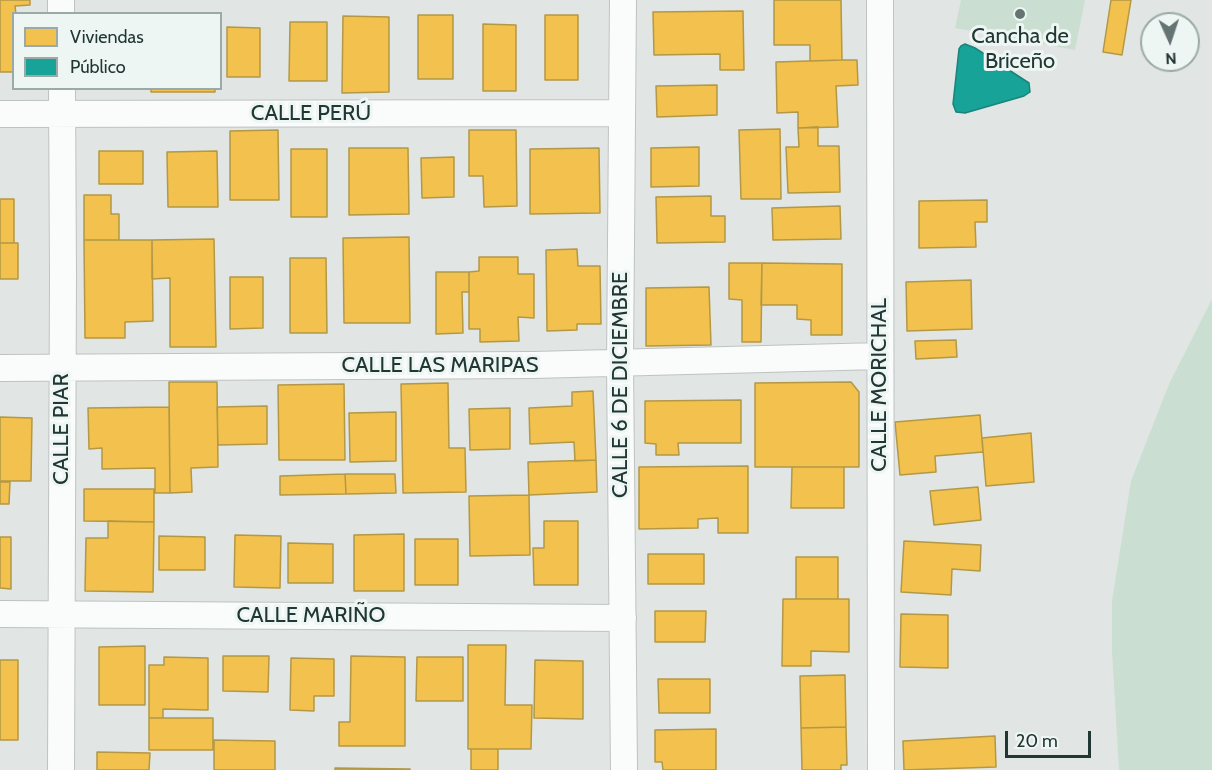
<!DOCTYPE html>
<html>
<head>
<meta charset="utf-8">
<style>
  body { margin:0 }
  #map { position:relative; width:1212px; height:770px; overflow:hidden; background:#e1e6e4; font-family:Cabin,sans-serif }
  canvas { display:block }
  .legend { position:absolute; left:12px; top:12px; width:210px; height:78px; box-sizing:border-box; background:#eef6f3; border:2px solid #9caaa7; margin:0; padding:8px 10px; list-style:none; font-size:18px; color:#213734 }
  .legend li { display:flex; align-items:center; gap:12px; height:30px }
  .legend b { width:30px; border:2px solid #9caaa7 }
  .north { position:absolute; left:1140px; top:12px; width:60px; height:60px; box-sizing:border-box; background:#eef6f3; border:2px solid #9caaa7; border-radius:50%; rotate:177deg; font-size:16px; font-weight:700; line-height:24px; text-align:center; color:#213734 }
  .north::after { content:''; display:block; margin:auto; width:21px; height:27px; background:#647472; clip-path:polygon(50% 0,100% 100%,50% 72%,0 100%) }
  .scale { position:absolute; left:1005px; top:731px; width:86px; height:27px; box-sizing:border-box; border:3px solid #213734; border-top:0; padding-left:8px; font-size:18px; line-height:21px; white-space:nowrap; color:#213734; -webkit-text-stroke:4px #eef6f3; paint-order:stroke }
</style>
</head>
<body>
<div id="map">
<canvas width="1212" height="770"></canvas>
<ul class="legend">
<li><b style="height:16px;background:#f2c14e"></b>Viviendas</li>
<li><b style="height:16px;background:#17a398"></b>Público</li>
</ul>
<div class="north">N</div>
<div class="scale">20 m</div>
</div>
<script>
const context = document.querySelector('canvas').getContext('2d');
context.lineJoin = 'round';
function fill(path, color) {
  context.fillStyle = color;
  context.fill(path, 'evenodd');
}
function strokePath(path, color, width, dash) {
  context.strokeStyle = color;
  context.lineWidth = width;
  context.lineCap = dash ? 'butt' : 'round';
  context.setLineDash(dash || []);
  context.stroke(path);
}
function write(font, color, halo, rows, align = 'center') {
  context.font = font + ' Cabin,sans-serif';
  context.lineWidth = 6;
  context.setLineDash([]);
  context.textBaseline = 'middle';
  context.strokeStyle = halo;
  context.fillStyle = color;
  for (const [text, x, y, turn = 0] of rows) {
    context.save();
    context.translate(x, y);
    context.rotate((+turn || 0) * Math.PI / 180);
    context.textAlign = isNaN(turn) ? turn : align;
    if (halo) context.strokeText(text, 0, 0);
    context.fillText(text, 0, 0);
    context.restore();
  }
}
fill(new Path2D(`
  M961,0H1085L1075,50L955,28Z
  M1212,299V770H1119L1112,651V601L1131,481L1169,384Z`), '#cadfd2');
const homes = new Path2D(`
  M0,0H30V5L15,6L16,14H14V72H0Z
  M774,0H841L842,60L810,61V45H774Z
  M1111,0H1131L1122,55L1103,52Z
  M743,11L744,70H720V54L654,55L653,12Z
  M418,15H453V79H418Z
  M545,15H578V80H545Z
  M343,16L389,17V92L342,93Z
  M290,22H327V81H289Z
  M483,24L516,25V91H483Z
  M227,27L260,28V77H227Z
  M842,60H857L858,85L836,86L838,127L798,128V112L777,113L776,62Z
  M717,85V115L657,117L656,86Z
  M151,88H215V92H151Z
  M818,127V146H839L840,192L788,193L786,147H799L798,128Z
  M780,129L781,199H741L739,130Z
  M278,130L279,200H230V131Z
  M469,130H516L517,206L484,207L483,176H469Z
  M699,147V186L651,187V148Z
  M349,148H408L409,214L349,215Z
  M599,148L600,213L530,214V149Z
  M291,149H327V217H291Z
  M99,151H143V184H99Z
  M217,151L218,207H168L167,152Z
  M454,157V197L422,198L421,158Z
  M84,195H111V214H119V240H84Z
  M711,196V216H725V242L657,243L656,197Z
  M0,199H14V243H0Z
  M987,200V222H975L976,247L919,248V201Z
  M840,206L841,239L773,240L772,208Z
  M409,237L410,323H344L343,238Z
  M214,239L216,347H170V278L152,279V240Z
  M84,240H152L153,321L125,322V338H85Z
  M0,243H18V279H0Z
  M577,249L578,266H600L601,324H577V330L547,331L546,250Z
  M479,257H518V274H534V318L518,317L519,341L480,342V329H469V272L479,271Z
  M290,258H326L327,333H290Z
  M729,263H762L761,342H742V300L729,299Z
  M762,263L842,264V335H811V320L797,319V305H761Z
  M436,272H469V292H462L463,333L436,334Z
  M230,277H263V328L230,329Z
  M971,280L972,329L907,331L906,282Z
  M709,287L711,345L646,346V288Z
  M956,340L957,357L916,359L915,341Z
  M169,382H217L218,467L191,468L192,492L170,493Z
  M851,382L859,392V467H755V383Z
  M448,383L449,448H465L466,492L403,493L401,384Z
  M344,384L345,460H279L278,385Z
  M593,391L596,460L575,461L574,442L530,444L529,408L572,406V392Z
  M741,400V443H678L679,455H656V444L645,443V401Z
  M267,406V444L218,445L217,407Z
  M169,407L170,493H155V468L102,469V448L89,449L88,408Z
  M510,408V449L470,450L469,409Z
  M396,412V461L350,462L349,413Z
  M980,415L983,452L935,456L936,472L900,475L895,422Z
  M0,417L32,418L31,481H0Z
  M1031,433L1034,482L986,486L982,438Z
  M596,460L597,492L529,495L528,462Z
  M748,466V533H718V518L698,519V528L639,529V467Z
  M792,467H844V508H791Z
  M345,474H395L396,493L346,494Z
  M345,474L346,494L280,495V476Z
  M0,482H10L9,504H0Z
  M978,487L981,520L934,525L930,491Z
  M84,489H154V522L84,521Z
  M529,495L530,555L470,556L469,496Z
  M108,521L154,522L153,592L85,591L86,538H108Z
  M544,521H578V585H534L533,548H544Z
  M404,534V591H354V535Z
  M235,535L281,536L280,588L234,587Z
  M159,536L205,537V570H159Z
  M0,537H11V589L0,588Z
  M415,539H458V585H415Z
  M904,541L981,545L980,571L952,569L951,595L901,592Z
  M288,543L333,544V583H288Z
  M648,554H704V584H648Z
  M796,557H838V599H796Z
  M783,599H849V652L811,651V666H782Z
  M655,611H706L705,642H655Z
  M901,614L948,615V668L900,667Z
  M468,645H506L505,705H532L531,749H468Z
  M145,646V705H99V647Z
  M223,656H269L268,692L223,691Z
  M351,656L405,657V746H339V722H350Z
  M164,657L208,658V710L163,709V718H149V665H164Z
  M417,657H463V701H416Z
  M291,658L334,659V696H314V711L290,710Z
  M0,660H18V740H0Z
  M535,660L583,661V719L534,718Z
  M845,675L846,727L801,728L800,676Z
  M658,679H710V713H659Z
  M149,718H213V750H149Z
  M846,727L847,765H841V770H802L801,728Z
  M716,729V770H663L662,762H655V730Z
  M995,736L996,767L904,770L903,741Z
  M214,740L275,741V770H214Z
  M471,749H498V770H471Z
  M97,752L150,753L149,770H97Z
  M335,768L410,769V770H335Z`);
fill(homes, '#f2c14e');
strokePath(homes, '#b39846', 1.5);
const public = new Path2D(`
  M965,44L975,48L1029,83L1030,92L1024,96L965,113L956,112L953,104L959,49L961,46Z`);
fill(public, '#17a398');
strokePath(public, '#1a837a', 1.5);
const street = new Path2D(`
  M61,0V14
  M623,0L620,364L624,770
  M880,0L881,770
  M0,114L622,113
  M0,368L533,365L880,356
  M0,614L623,618
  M61,770L63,277L62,88`);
strokePath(street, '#bec3c1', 28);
strokePath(street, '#fafbfb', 26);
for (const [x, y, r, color] of [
  [1020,14,6,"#647472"]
]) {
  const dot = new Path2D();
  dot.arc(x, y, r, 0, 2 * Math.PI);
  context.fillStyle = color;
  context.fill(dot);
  strokePath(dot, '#eef6f3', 2);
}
write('22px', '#213734', '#eef6f3', [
  ["Cancha de",1020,37],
  ["Briceño",1020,62]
]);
write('22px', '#213734', '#eef6f3', [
  ["CALLE PERÚ",311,114],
  ["CALLE LAS MARIPAS",440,366],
  ["CALLE 6 DE DICIEMBRE",621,385,-90],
  ["CALLE MORICHAL",880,385,-90],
  ["CALLE PIAR",62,429,-90],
  ["CALLE MARIÑO",311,616]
]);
</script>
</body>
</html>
